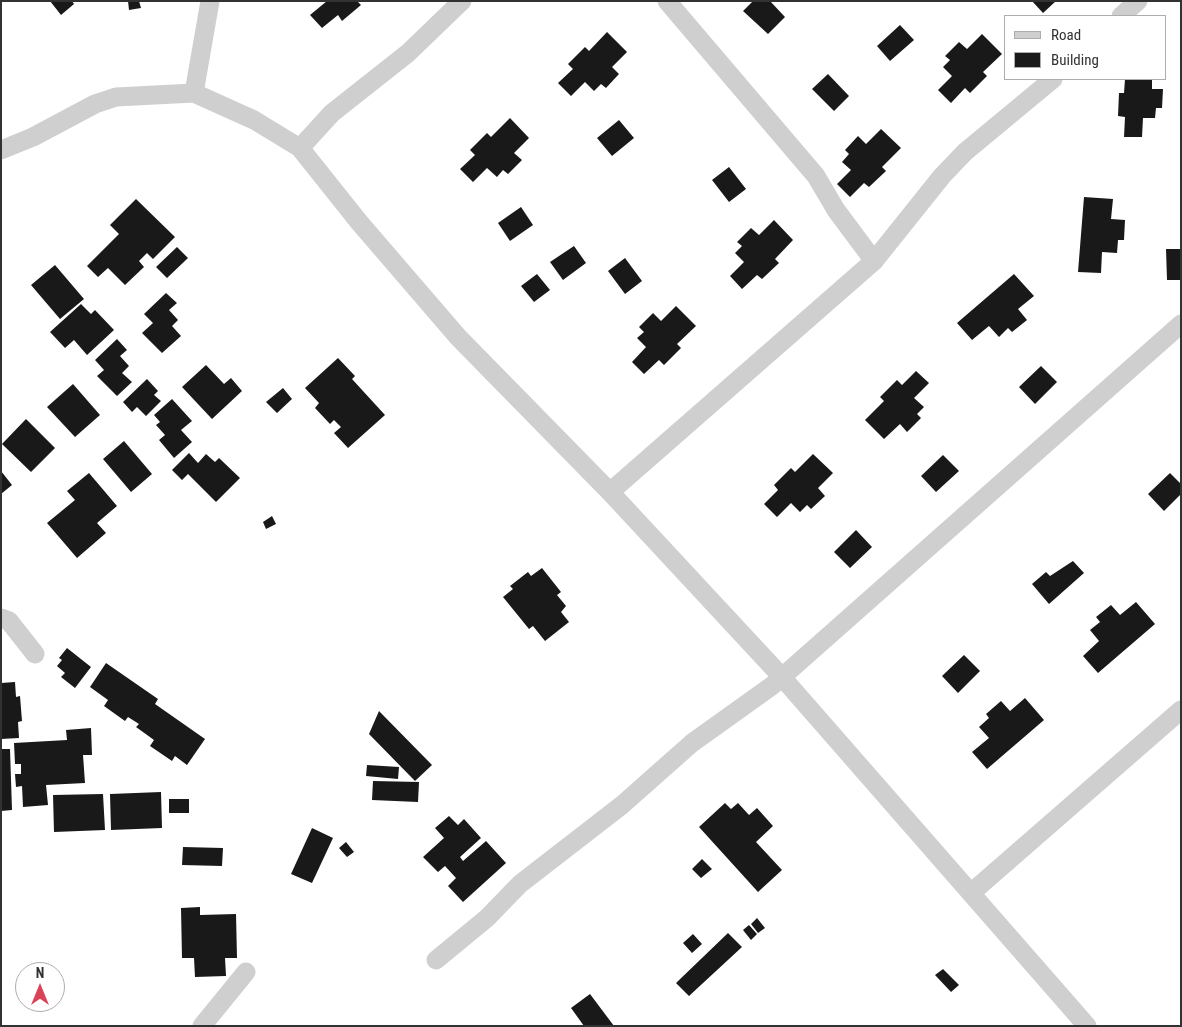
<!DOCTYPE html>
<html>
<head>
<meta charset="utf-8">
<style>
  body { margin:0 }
  #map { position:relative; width:1182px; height:1027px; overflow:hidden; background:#fff; font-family:"Roboto Condensed",sans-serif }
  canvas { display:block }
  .frame { position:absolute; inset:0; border:2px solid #323232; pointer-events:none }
  .legend { position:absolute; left:1004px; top:15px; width:162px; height:65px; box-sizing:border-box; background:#fff; border:1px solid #adadad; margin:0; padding:6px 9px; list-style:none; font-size:15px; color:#323232 }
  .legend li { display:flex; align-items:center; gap:10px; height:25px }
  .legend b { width:25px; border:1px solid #adadad }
  .north { position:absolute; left:15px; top:962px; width:50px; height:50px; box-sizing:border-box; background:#fff; border:1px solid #adadad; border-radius:50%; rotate:0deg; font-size:14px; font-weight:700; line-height:20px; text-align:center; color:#323232 }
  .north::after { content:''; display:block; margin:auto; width:18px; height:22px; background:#da4258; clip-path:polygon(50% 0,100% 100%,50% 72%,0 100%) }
</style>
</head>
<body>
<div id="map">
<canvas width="1182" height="1027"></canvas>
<div class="frame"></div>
<ul class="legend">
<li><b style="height:6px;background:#cfcfcf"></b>Road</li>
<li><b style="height:14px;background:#191919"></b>Building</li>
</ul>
<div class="north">N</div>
</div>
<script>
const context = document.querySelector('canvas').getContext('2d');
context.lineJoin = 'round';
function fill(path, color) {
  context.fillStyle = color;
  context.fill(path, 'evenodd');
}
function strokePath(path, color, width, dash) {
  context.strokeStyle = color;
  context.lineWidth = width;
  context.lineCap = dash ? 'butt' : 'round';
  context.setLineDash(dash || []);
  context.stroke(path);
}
fill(new Path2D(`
  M50,1H72L74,4L61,15Z
  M128,1H139L141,8L129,10Z
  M327,1H357L361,5L342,21L338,15L322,28L310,15Z
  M753,1H770L785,17L768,34L743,11Z
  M1032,1H1056L1043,13Z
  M900,25L914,40L890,61L877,46Z
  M607,32L627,52L612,67L619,74L606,88L601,84L594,91L585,82L571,96L558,83L573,69L568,64L585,47L589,51Z
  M982,34L1002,54L983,72L987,76L970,93L965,88L951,103L938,90L952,76L943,67L950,60L945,56L959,42L967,49Z
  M828,74L849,96L834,111L812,89Z
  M1125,79H1152V89H1163L1162,108H1156L1155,118H1143L1142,137H1124L1125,117L1118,116L1119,93H1124Z
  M510,118L529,138L514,153L522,160L508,174L503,170L497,177L487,168L473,182L460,169L475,155L470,150L487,133L491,137Z
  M619,120L634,138L612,156L597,138Z
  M881,129L901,148L882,167L886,171L869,187L864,183L850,197L837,184L851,170L842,162L849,154L845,150L858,136L866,144Z
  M729,167L746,189L729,202L712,180Z
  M1084,197L1113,199L1111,219L1125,220L1124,240H1118L1117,253L1102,252L1101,273L1078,272Z
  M136,199L175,237L153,259L147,253L139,261L144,267L125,285L108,268L98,277L87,266L119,234L110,225Z
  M521,207L533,225L510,241L498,223Z
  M774,220L793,240L775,259L779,263L762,279L757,275L742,289L730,276L744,262L735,253L742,246L737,242L751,228L759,235Z
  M574,246L586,263L563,280L550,262Z
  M177,247L188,258L167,278L156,267Z
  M1166,249H1181V280H1167Z
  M625,258L642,281L625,294L608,271Z
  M55,265L84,299L60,319L31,285Z
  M537,274L550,290L534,302L521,286Z
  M1014,274L1034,296L1018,309L1027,320L1012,332L1008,328L999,337L989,326L972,340L957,323Z
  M166,293L177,303L169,310L178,320L172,326L181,336L162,353L142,333L153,323L144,314Z
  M81,304L91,314L95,310L114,330L87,355L74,340L65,348L50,332Z
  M676,306L696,326L677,344L681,348L664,365L659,360L644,374L632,362L646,347L637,338L644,332L639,327L653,313L661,321Z
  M117,339L127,350L120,356L129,366L122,373L132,382L117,396L97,376L104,370L95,360Z
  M338,358L355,376L352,379L385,415L348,448L334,433L341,427L334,420L330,424L315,408L319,403L305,388Z
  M206,365L224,384L231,378L242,391L212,419L182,387Z
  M1041,366L1057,382L1035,404L1019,387Z
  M916,371L929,383L914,398L924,407L917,414L921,418L907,432L900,424L884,439L865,420L884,401L880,397L897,380L902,385Z
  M147,379L158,391L154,395L161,401L146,416L137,407L132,412L123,402Z
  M73,384L100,415L75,437L47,407Z
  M283,388L292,399L277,413L266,402Z
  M172,399L192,421L181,430L192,442L174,458L159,440L165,435L156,425L160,422L154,415Z
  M26,419L55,448L31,472L2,444Z
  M124,441L152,474L131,492L103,459Z
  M189,453L198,463L206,454L215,462L219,458L240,478L216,502L188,474L182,480L172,470Z
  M813,454L833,473L818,488L825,496L811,509L807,505L800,512L791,503L777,517L764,504L778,490L774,485L791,468L795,472Z
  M943,455L959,471L936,492L921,476Z
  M1,471L12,485L1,494Z
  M89,473L117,506L97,523L106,533L77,558L47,523L75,500L67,491Z
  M1170,473L1181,484V494L1164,511L1148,494Z
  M272,516L276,524L266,529L263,522Z
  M856,530L872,547L850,568L834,552Z
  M1073,561L1084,573L1049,604L1032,584L1046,572L1050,576Z
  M542,568L561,592L557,595L566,606L561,612L569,622L545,641L533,626L529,629L503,597L513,589L510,586L528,572L531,576Z
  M1136,602L1155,624L1098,673L1083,656L1099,641L1090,630L1100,622L1096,617L1111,605L1120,615Z
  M67,648L91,667L75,688L61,677L65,673L57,666L62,660L59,658Z
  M964,655L980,671L958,693L942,676Z
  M106,663L158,699L155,704L205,739L187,765L175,756L172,761L150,746L154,740L136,727L139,724L128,717L125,721L104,706L108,700L90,687Z
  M15,682L16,697L20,696L22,721L18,722L19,738L1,739V683Z
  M1025,698L1044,720L987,769L972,752L989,738L979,727L989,718L986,714L1001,701L1010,711Z
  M379,711L432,765L415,781L369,734Z
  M91,728L92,755H83L85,783L46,785L48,805L23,807L22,786L16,787L15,774H21V764H15L14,743L67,740L66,730Z
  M1,749H10L12,810L1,811Z
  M367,765L399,767L398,779L366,776Z
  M373,781L419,782L418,802L372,800Z
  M161,792L162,828L111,830L110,794Z
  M103,794L105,830L54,832L53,795Z
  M169,799H189V813H169Z
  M725,803L731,809L738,803L749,815L757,808L773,826L756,842L782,870L758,892L699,827Z
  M449,816L458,825L464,819L481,838L460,857L463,861L486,841L506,863L463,902L448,886L456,878L445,866L438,872L423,857L444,838L435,828Z
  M312,828L333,838L312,883L291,874Z
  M346,842L354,852L347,857L339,848Z
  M183,847L223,848L222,866L182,865Z
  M702,859L712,869L701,878L692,869Z
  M200,907V915L236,914L237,958H225L226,976L195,977L194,958H182L181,908Z
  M757,918L765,928L758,933L751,924Z
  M749,925L757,934L751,940L743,930Z
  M728,933L742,947L689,996L676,983Z
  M693,934L702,944L692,953L683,943Z
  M943,969L959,985L951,992L935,975Z
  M590,994L614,1026H584L571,1008Z`), '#191919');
strokePath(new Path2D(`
  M667,1L816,176L836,210L874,261
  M1121,16L1138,1
  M194,93L210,1
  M300,148L332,113L408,53L462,1
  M1,150L33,137L95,104L116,97L194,93L254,120L300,148L359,222L458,337L610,492L781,676L1087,1026
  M610,492L874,261L942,176L965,152L1053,79
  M1,618L9,621L35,654
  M971,893L1181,710
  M436,960L487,918L520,884L622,805L692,743L773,685L1181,324
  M202,1026L246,972`), '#cfcfcf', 19);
</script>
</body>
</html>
